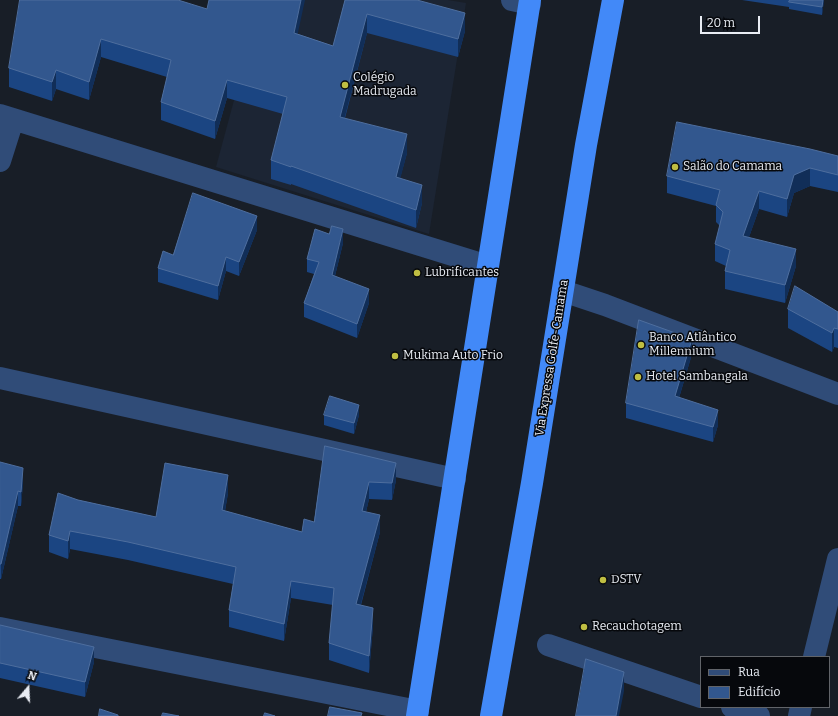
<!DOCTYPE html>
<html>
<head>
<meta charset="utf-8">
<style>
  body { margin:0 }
  #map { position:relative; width:838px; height:716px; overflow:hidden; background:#181e27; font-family:Bitter,serif }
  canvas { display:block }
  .legend { position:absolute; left:700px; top:656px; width:130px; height:52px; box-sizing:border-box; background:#06080c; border:1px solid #616469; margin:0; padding:5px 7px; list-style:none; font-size:12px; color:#e9edf4 }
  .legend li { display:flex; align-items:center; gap:8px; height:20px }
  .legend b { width:20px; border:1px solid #616469 }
  .north { position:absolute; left:8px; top:668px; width:40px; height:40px; -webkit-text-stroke:3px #06080c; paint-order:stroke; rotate:19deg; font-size:11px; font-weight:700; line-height:16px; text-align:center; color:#e9edf4 }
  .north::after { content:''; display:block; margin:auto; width:14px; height:18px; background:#e9edf4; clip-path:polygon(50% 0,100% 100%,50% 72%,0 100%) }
  .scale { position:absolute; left:700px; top:16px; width:60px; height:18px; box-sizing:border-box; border:2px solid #e9edf4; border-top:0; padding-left:5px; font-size:12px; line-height:14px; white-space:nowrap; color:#e9edf4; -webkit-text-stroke:3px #06080c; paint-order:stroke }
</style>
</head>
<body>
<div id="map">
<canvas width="838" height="716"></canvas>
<ul class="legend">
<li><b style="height:5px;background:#304c78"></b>Rua</li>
<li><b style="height:11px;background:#32578e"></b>Edifício</li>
</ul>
<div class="north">N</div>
<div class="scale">20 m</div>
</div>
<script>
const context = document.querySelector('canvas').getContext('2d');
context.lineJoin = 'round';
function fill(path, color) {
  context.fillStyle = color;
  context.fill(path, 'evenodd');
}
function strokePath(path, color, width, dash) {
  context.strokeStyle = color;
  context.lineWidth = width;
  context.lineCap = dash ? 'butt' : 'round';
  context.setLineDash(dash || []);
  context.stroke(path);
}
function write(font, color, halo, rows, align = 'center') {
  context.font = font + ' Bitter,serif';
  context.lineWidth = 3;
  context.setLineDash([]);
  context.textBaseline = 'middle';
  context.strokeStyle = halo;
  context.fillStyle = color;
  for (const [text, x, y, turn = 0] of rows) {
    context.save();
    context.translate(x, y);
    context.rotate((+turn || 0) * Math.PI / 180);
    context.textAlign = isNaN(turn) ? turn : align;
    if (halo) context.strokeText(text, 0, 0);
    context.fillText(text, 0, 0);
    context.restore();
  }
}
fill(new Path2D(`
  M261,0H448L466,3L429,234L216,167Z`), '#1c2534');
strokePath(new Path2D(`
  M512,0L530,4
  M0,115L488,266
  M0,161L13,120
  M563,291L605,305L838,394
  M0,378L455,479
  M0,628L418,711
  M548,645L701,697
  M814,657L838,559
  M732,707L759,716
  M799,716L801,707`), '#304c78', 22);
strokePath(new Path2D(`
  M417,716L530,0
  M491,716L532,483L586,145L613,0`), '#4289f8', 22);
fill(new Path2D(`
  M20,0L207,9L298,34L333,46L345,0L465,31L458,57L367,33L345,118L407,153L400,178L422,203L416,228L291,184V185L271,179V160L283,114L227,98L215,139L161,120V102L167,77L101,57L89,100L56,89L52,101L9,87V68Z
  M742,0H824L822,15L789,9V7Z
  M838,156V192L810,186L794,193L787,217L759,209L749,237L796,266L785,303L725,289V271L726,266L715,261V244L720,226L716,222V206L667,193V176Z
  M257,230L239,276L226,271L218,300L158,282V268L173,255Z
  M343,243L335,276L369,303L357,338L304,317V303L314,274L307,272V259Z
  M788,309L838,312V348L834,347L832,352L788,328Z
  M692,354L679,398L718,425L713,442L626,418V403Z
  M324,415H359L354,434L324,425Z
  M325,446L396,480L392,500L369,499L366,512L380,532L361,605L373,626L369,673L329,660V643L333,605L291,598L284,641L229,627V610L233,584L128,560L70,549L68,559L49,552V535L78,500L156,517L228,493L225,511L302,532L314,522Z
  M0,462L23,483L21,506H18L1,579H0Z
  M0,625L94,662L85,697L0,678Z`), '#1b4582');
fill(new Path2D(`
  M301,0H305L294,51V33Z
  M823,0H824L822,15V7Z
  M465,13V31L458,57V39Z
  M367,14V33L340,135V117Z
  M101,39V57L89,100V82Z
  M56,70V89L52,101V82Z
  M227,80V98L215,139V121Z
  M407,134V153L396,195V177Z
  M810,168V186L794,193L787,217V199L794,175Z
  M422,185V203L416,228V210Z
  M759,191V209L743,254V236Z
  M257,216V230L239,276V262Z
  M343,229V243L332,288V275Z
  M796,249V266L785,303V285Z
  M226,257V271L218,300V286Z
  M369,289V303L357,338V324Z
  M834,328V347L832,352V333Z
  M692,339V354L675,411V396Z
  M359,405V415L354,434V423Z
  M718,410V425L713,442V427Z
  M396,463V480L392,500V483Z
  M23,468V483L21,506V492Z
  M228,475V493L222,528V510Z
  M369,482V499L362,529V511Z
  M18,491V506L1,579V564Z
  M380,515V532L356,622V604Z
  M70,531V549L68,559V541Z
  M291,581V598L284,641V624Z
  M373,608V626L369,673V656Z
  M94,647V662L85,697V682Z
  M624,672V691L619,716H616Z`), '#112e58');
const building = new Path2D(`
  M20,0H178L207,9L209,0H301L294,33L333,46L345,0H417L465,13L458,39L367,14L340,117L407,134L396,177L422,185L416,210L291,166V167L271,160L287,97L227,80L215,121L161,102L171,60L101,39L89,82L56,70L52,82L9,68Z
  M790,0H823L822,7L789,2Z
  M677,122L810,149L838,156V175L810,168L794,175L787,199L759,191L743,236L796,249L785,285L725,271L730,250L715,244L723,212L716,205L720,190L667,176Z
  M193,193L257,216L239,262L226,257L218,286L158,268L163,251L173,255Z
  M332,226L343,229L332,275L369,289L357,324L304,303L319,262L307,259L315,229L329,234Z
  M795,286L838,312V329L834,328L832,333L788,309Z
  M639,320L692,339L675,396L718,410L713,427L626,403Z
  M330,396L359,405L354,423L324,415Z
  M325,446L396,463L392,483L369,482L362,511L380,515L356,604L373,608L369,656L329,643L334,588L291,581L284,624L229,610L236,567L128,542L70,531L68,541L49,535L58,493L78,500L156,517L165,463L228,475L222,510L302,532L304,519L314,522Z
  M0,462L23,468L21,492L18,491L1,564H0Z
  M0,625L94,647L85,682L0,663Z
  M586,659L624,672L616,716H576Z
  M330,707L362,713L361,716H328Z
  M100,709L118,715V716H99Z
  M163,713L179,716H162Z
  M265,713L275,716H264Z`);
fill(building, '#32578e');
strokePath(building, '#4e6e9e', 1);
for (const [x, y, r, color] of [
  [345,85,4,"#bfbe42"],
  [675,167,4,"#bfbe42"],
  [417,273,4,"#bfbe42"],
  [641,345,4,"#bfbe42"],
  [395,356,4,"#bfbe42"],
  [638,377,4,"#bfbe42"],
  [603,580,4,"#bfbe42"],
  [584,627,4,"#bfbe42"]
]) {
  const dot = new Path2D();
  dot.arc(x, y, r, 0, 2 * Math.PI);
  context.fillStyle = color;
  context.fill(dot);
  strokePath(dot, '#06080c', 1.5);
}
write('12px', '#e9edf4', '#06080c', [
  ["Colégio",353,78],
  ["Madrugada",353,92],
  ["Salão do Camama",683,167],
  ["Lubrificantes",425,273],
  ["Banco Atlântico",649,338],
  ["Millennium",649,352],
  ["Mukima Auto Frio",403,356],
  ["Hotel Sambangala",646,377],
  ["DSTV",611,580],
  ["Recauchotagem",592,627]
], 'left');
write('12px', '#e9edf4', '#06080c', [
  ["Via Expressa Golfe-Camama",552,358,-81]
]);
</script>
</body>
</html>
